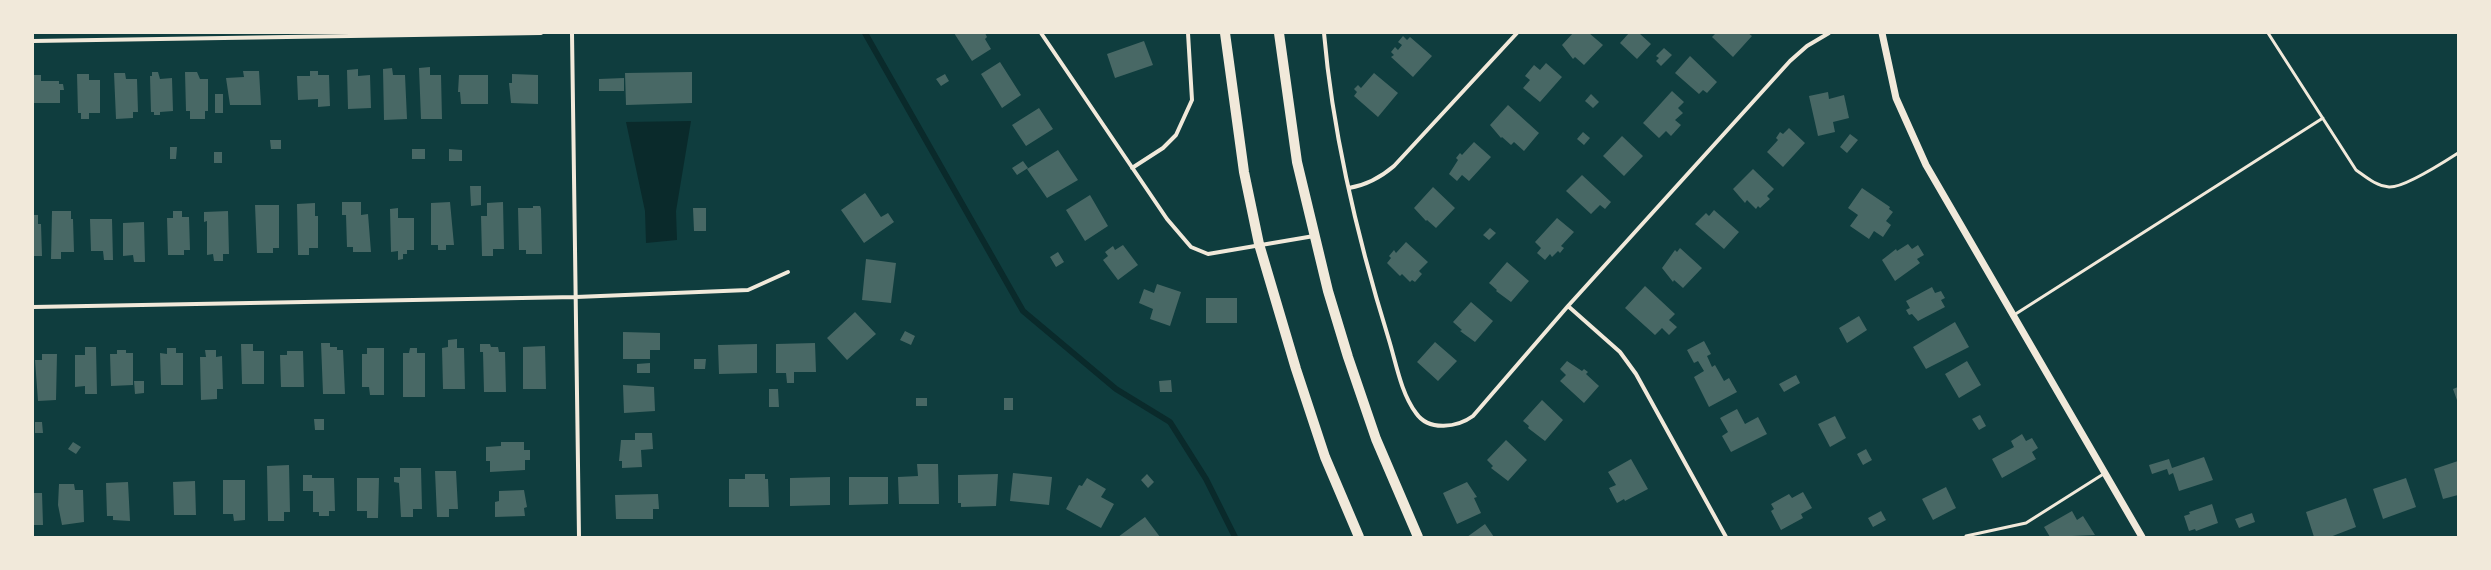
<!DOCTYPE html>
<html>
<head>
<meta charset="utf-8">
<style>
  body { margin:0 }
  #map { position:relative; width:2491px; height:570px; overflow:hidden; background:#0f3d3e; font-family:"Open Sans",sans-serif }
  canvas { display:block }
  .frame { position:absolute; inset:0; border:34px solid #f1e9da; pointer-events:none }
</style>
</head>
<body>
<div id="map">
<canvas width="2491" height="570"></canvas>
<div class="frame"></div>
</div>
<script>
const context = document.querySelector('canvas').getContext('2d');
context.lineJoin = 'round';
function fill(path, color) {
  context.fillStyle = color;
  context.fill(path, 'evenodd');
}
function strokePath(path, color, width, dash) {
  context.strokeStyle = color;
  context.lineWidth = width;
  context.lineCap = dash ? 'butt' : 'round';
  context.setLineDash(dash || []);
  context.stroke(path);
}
fill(new Path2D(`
  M691,121L676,211L677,240L646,243L645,211L626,122Z`), '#0a2a2b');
strokePath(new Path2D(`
  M865,33L1023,311L1116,389L1170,422L1206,479L1235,537`), '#0a2a2b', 6);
fill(new Path2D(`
  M954,33H985L987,37L985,39L991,49L972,61Z
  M1573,33H1589L1603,45L1584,65L1575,57L1573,59L1562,45Z
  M1629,33H1639L1651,44L1637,59L1620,43Z
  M1716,33H1748L1752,36L1733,57L1712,37Z
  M1403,36L1407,40L1410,37L1432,56L1413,77L1391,57L1394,55L1391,52L1395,47L1398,50L1402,45L1398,42Z
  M1144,41L1153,65L1115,78L1107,54Z
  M1664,48L1672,55L1661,66L1656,61L1659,58L1656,56Z
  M1690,56L1717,82L1707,93L1703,90L1699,94L1675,73Z
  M1000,62L1021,95L1002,108L981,74Z
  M1546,63L1562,77L1540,102L1523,88L1530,80L1525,76L1534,65L1540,70Z
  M430,67V75H441L442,119H421L419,68Z
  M392,68L393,75H405L407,119L384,120L383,69Z
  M358,69V76L370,75L371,108L348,109L347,70Z
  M243,71H259L261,105H230L226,78L244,77Z
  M310,71H318V75H329L330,106L318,107V99L298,100L297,76H310Z
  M152,72H158L160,79L172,78L173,111L160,112V115H154V112H151L150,76H152Z
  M185,72H197L200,79H208V111H205V119H190V111H186Z
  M692,72V103L626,105L625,73Z
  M114,73H125L126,79H137L138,112H133V118L116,119Z
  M1374,73L1398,93L1378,117L1354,96L1357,92L1354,89L1358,85L1361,88Z
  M77,74H89V80H100V113H89V119H81V113H78Z
  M512,74L538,75V104L511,103L509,83H512Z
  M945,74L949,81L941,86L936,79Z
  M33,75H41V81H59V84H63L64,90H60V103H33Z
  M459,75H488V104H461L460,92H458Z
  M624,78V91H599V79Z
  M1672,91L1684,102L1678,108L1683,113L1675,120L1681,125L1671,136L1666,131L1659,138L1643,123Z
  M1828,92L1829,99L1844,95L1849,118L1833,122L1835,132L1818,136L1809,96Z
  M215,94H223V113H215Z
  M1591,94L1599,102L1593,108L1585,101Z
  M1508,105L1539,133L1524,151L1514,142L1511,145L1502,137L1501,138L1490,125Z
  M1039,108L1053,129L1026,146L1012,125Z
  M1789,128L1805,143L1783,167L1767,152L1778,140L1776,138L1780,132L1783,134Z
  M1583,132L1590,138L1584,145L1577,139Z
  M1850,134L1858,140L1847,153L1840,147Z
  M1622,136L1643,156L1624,176L1603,156Z
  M270,140H281V149H271Z
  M1474,142L1491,157L1469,181L1462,175L1457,181L1449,174L1458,160L1456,158L1460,153L1462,155Z
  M170,147H177L176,159H170Z
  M412,149H425V159H412Z
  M449,149L462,150V161H449Z
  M1058,150L1078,180L1047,198L1027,169Z
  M214,152H222V163H214Z
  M1023,161L1028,168L1017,175L1012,168Z
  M1753,169L1774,189L1767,196L1770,199L1760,208L1758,206L1756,209L1747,200L1745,203L1733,189Z
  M1582,175L1611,202L1605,209L1600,205L1591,214L1566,191Z
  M470,186H481V205L471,206Z
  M1433,187L1455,208L1436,228L1427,220L1426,221L1414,208Z
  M1862,188L1890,207L1889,209L1893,212L1886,221L1891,225L1883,237L1874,231L1869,239L1850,226L1858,215L1848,208Z
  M865,193L881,217L888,213L894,222L864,243L841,210Z
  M1090,195L1108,226L1085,241L1066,210Z
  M342,202H361V215L368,214L371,252H353V247H347L346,215H342Z
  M450,202L454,245H446V250H438V245H431V203Z
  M503,202L504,249H493V256H482L481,216H487V203Z
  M315,203V216H318V248H309V255H298L297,204Z
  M255,205H279V248H273V253H257Z
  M533,206H540L541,209L542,254H526V250H519L518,208H533Z
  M398,208V218H414V250H407V254H403V259L398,260V251L391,252L390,209Z
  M693,208H706V231H694Z
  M1714,210L1739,232L1724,249L1695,224L1706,213L1709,216Z
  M52,211H71V219H73L74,252H61V259H51Z
  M173,211H182V217H189L190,250H184V255H168L167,218H173Z
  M228,211L229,254H223V261H214L213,254L207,255V221L204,222V212Z
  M33,215H38V224H41L42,256H33Z
  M1557,218L1574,232L1561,246L1564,248L1560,253L1558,251L1552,257L1550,254L1545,260L1537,253L1541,248L1535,242Z
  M90,219H112L113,260H104L103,251H91Z
  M144,222L145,262H134L133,255L123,256V223Z
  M1490,228L1496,233L1489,240L1483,235Z
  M1406,242L1428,262L1419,271L1422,274L1415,282L1412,280L1410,282L1402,274L1400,276L1387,263L1391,258L1389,256L1394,250L1396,253Z
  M1908,244L1912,249L1918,245L1924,255L1917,259L1920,263L1895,281L1882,260L1896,249L1897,251Z
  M1123,245L1138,265L1118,280L1103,260L1108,256L1105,252L1113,246L1115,250Z
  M1680,248L1702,268L1683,288L1674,280L1673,282L1662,268L1675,250L1677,252Z
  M1058,252L1064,262L1056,267L1050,257Z
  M866,259L896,263L891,303L862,300Z
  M1507,262L1529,281L1511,302L1496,291L1497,290L1489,283Z
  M1157,284L1181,292L1170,326L1150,319L1153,309L1139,303L1144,289L1154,293Z
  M1645,286L1675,314L1669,320L1677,327L1669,335L1662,328L1655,335L1625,308Z
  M1932,287L1935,293L1941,291L1945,298L1941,300L1945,307L1918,321L1912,314L1909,315L1906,310L1910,308L1906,301Z
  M1206,298H1237V323H1206Z
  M1471,302L1493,321L1475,342L1460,331L1462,330L1453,322Z
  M855,312L876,334L847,360L827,338Z
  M1859,316L1867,330L1847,343L1839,328Z
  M1955,322L1969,347L1926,369L1913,347Z
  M905,331L915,336L911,345L900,340Z
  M623,332L660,333V350H650V359H623Z
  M457,339V348H464L465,389H443L442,348L448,347V340Z
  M1704,341L1711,354L1707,356L1712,367L1715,365L1724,381L1729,378L1737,392L1709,407L1694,377L1704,371L1698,361L1694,363L1687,350Z
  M1435,342L1457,361L1438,381L1417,362Z
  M321,343H330V347H337V350H343L345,394H323Z
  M815,343L816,372H794V383H787L786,373H776V344Z
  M241,344H253V351H264V384H242Z
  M480,344H490L491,347H498L499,352H505L506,392H484L483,352H480Z
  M757,344V373L719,374L718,345Z
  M545,346L546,389H523V347Z
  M85,347H96L97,394H85V386L75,387V355H85Z
  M167,348H176V353H183V385H161L160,353L167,354Z
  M367,348H384V395H370L369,387H362V354H367Z
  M410,348H417V353H425V397H403V353H409Z
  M117,350H126V353H133V385L111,386L110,354H117Z
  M205,350H216V357L222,356L223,389H217V399L201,400L200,357H206Z
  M287,351H303L304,387H281L280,355H287Z
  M42,354H57L56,400L38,401L35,360H42Z
  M694,359H706L705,369H694Z
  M1567,361L1582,371L1584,369L1588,372L1586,374L1599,386L1584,403L1560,381L1566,375L1560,369Z
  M1967,361L1981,385L1959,398L1945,374Z
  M650,363V373H637V364Z
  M1796,375L1800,383L1784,392L1779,384Z
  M1171,380L1172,392H1160L1159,381Z
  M134,381H144V393L135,394Z
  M623,385L654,387L655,411L624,413Z
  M2458,387V403L2453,389Z
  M769,389H778L779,407H769Z
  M916,398H927V406H916Z
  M1004,398H1013V410H1004Z
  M1542,400L1563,420L1545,441L1528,428L1529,426L1523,421Z
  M1737,409L1745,424L1758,417L1767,434L1731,452L1722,436L1728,432L1720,418Z
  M1980,415L1986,426L1979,430L1972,419Z
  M1835,416L1846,438L1830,447L1818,424Z
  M314,419H324V430H315Z
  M35,422H42L43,433H35Z
  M635,433H652L653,449L641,450L642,467L622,468V461H619L621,440H635Z
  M2022,434L2026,441L2032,438L2038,448L2032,452L2036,459L2002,478L1992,459L2014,447L2011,441Z
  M1506,440L1527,460L1508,481L1491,468L1493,466L1487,460Z
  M73,442L81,447L76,454L68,449Z
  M501,442H524V450H530V460H525V470L490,472V461H486V447L501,446Z
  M1866,449L1872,460L1863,465L1857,454Z
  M2204,457L2213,480L2179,491L2173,473L2169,475L2167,469L2152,474L2149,465L2169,459L2172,468Z
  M1631,459L1648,489L1625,501L1624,499L1617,503L1609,488L1616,485L1608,472Z
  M2458,461V495L2443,499L2434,469Z
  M917,464H938L939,504H899L898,477L918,476Z
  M289,465L290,512H284V521H268L267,466Z
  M400,468H421L422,509H413V517H401L399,483L394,482V477H400Z
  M435,471H456L458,509H449V517H437Z
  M1013,473L1052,477L1049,505L1010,501Z
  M745,474H765V479H768L769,507H729V479H745Z
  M998,474L996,506L961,507V503H958V475Z
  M1147,474L1154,482L1148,488L1141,480Z
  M303,475H312V478H334L335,511H329V516H319V512H313V491H303Z
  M830,477V505L790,506V478Z
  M849,477H888V504L849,505Z
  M357,478H379L378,518H367V511H357Z
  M1087,478L1106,489L1101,497L1114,504L1101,528L1066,509L1079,485L1082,486Z
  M2406,478L2416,507L2383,519L2373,489Z
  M223,480H245V520L234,521L233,514H223Z
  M195,481L196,515H174L173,482Z
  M128,482L130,521L113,520V516H107L106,483Z
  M1467,482L1477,497L1474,498L1481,513L1457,524L1443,493Z
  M59,484H74L75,490H83L84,522L62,525L58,505Z
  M1946,487L1956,508L1933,520L1922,499Z
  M524,490L527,507L524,508L525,516L495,517V502L499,501V491Z
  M1803,492L1812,508L1801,514L1803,518L1781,530L1771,511L1774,509L1771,504L1789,494L1792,498Z
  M33,493H42L43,525H33Z
  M658,494L659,509H653V519H616L615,495Z
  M2346,498L2356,527L2330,537H2314L2306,512Z
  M2212,504L2218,523L2196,531L2195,529L2189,531L2184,516L2190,514L2189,512Z
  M1881,511L1886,520L1873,527L1868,518Z
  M2072,511L2077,520L2083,516L2095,535L2050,537L2044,527Z
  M2252,513L2255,522L2239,528L2235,519Z
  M1145,517L1160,537H1118Z
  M1485,524L1494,537H1467Z`), '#486865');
strokePath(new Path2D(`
  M2268,33L2356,170C2366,177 2376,186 2389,187C2404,188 2444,162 2458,153
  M2014,315L2323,118
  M1966,536L2026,523L2105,473`), '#f1e9da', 3);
strokePath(new Path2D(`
  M572,33L579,537
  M1041,33L1167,219L1191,247L1208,254L1314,236
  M1324,33C1333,137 1358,240 1389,340C1396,363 1401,393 1416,413C1429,432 1458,427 1473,416L1568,306L1790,61L1807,46L1829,33
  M33,41L541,33
  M1132,168L1163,148L1176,135L1192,100L1188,33
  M1349,188C1367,185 1380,178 1394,166L1517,33
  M1568,306L1620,352L1636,374L1726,537
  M33,307L576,297L748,290L788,272`), '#f1e9da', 4);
strokePath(new Path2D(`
  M1882,33L1896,98L1926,165L2142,537`), '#f1e9da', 7);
strokePath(new Path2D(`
  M1225,33L1244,172L1259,244L1296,369L1325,457L1359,537
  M1279,33L1297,162L1328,291L1348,357L1376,439L1418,537`), '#f1e9da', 10);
</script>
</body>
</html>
